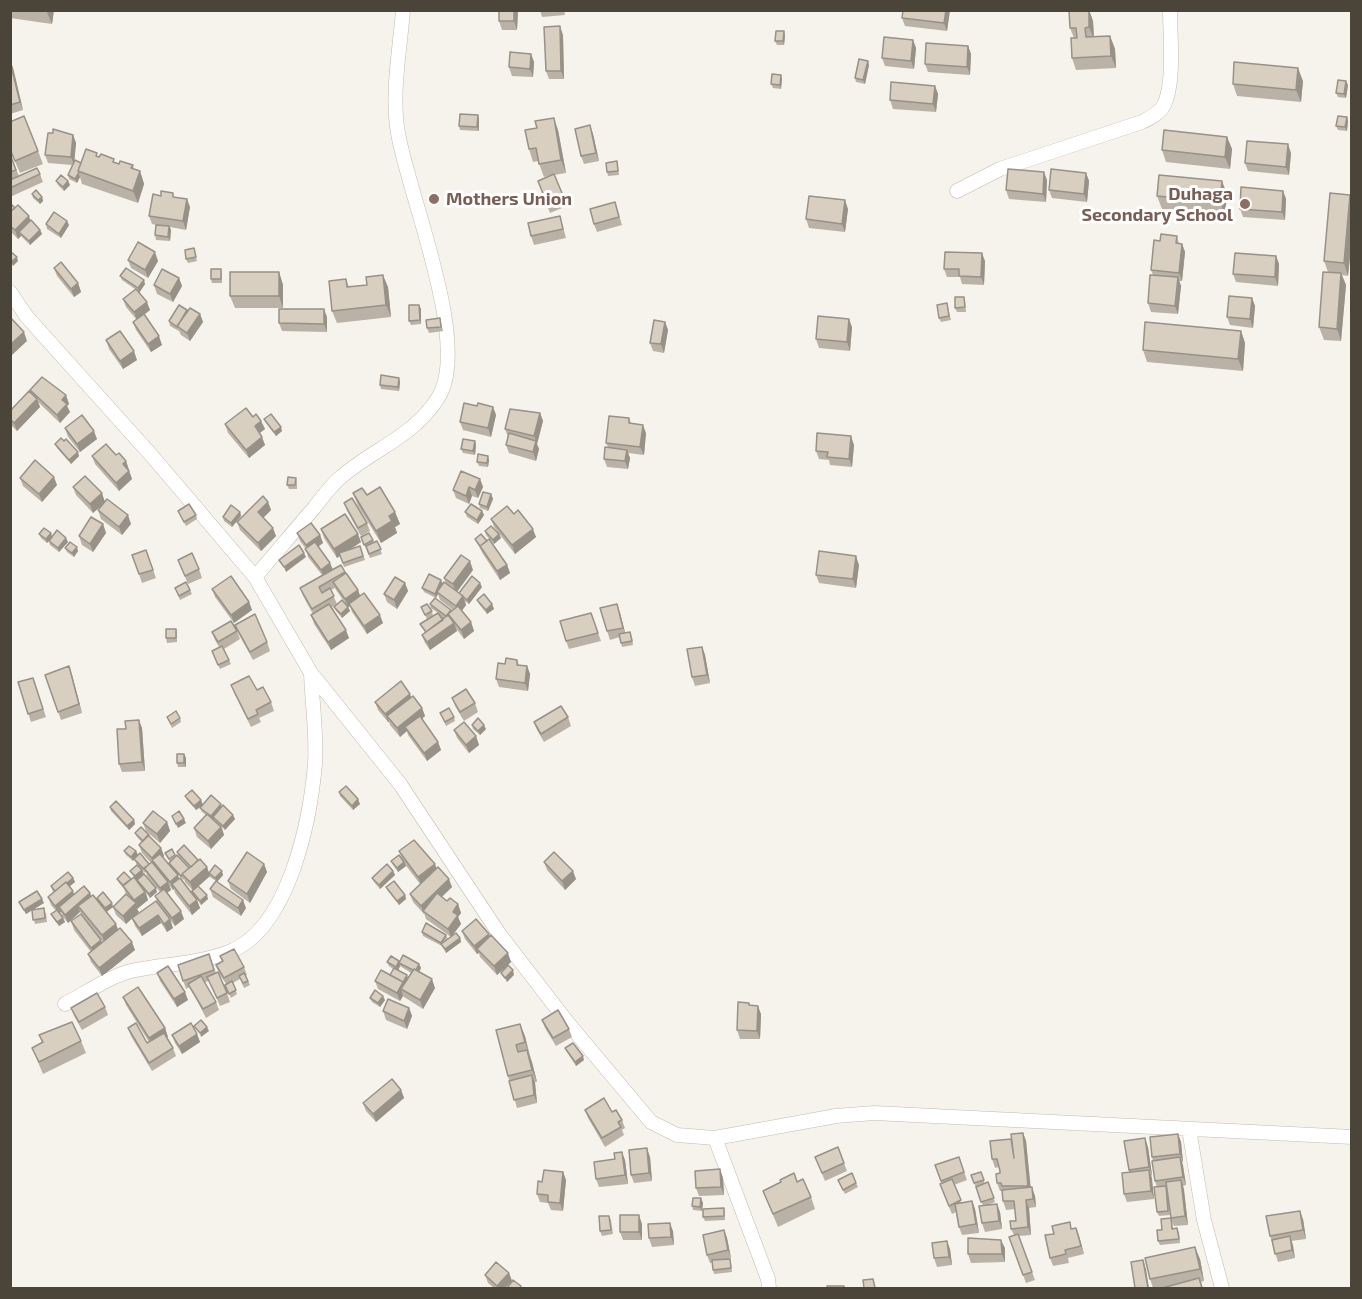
<!DOCTYPE html>
<html>
<head>
<meta charset="utf-8">
<style>
  body { margin:0 }
  #map { position:relative; width:1362px; height:1299px; overflow:hidden; background:#f6f3ec; font-family:"Exo 2",sans-serif }
  canvas { display:block }
  .frame { position:absolute; inset:0; border:12px solid #4b4439; pointer-events:none }
</style>
</head>
<body>
<div id="map">
<canvas width="1362" height="1299"></canvas>
<div class="frame"></div>
</div>
<script>
const context = document.querySelector('canvas').getContext('2d');
context.lineJoin = 'round';
function strokePath(path, color, width, dash) {
  context.strokeStyle = color;
  context.lineWidth = width;
  context.lineCap = dash ? 'butt' : 'round';
  context.setLineDash(dash || []);
  context.stroke(path);
}
function fill(path, color) {
  context.fillStyle = color;
  context.fill(path, 'evenodd');
}
function write(font, color, halo, rows, align = 'center') {
  context.font = font + ' "Exo 2",sans-serif';
  context.lineWidth = 6;
  context.setLineDash([]);
  context.textBaseline = 'middle';
  context.strokeStyle = halo;
  context.fillStyle = color;
  for (const [text, x, y, turn = 0] of rows) {
    context.save();
    context.translate(x, y);
    context.rotate((+turn || 0) * Math.PI / 180);
    context.textAlign = isNaN(turn) ? turn : align;
    if (halo) context.strokeText(text, 0, 0);
    context.fillText(text, 0, 0);
    context.restore();
  }
}
const minor = new Path2D(`
  M957,191L1000,169L1142,122C1150,118 1160,113 1164,105C1175,82 1170,36 1170,10
  M10,292L27,317L152,456L255,577L311,673L400,784L500,935L568,1023L651,1122L677,1135L715,1138L836,1116L874,1113L1352,1137
  M255,577C275,554 294,531 314,508C322,498 331,485 341,477C375,448 413,437 438,398C472,345 408,194 398,133C391,94 400,50 403,10
  M65,1004C86,993 108,977 131,971C163,964 198,964 229,952C289,929 310,821 315,764C317,735 312,702 311,673
  M1189,1129L1204,1220L1222,1288
  M715,1138L768,1279L769,1288`);
strokePath(minor, '#c2bbae', 15);
strokePath(minor, '#fff', 14);
fill(new Path2D(`
  M10,10H54L52,24L10,18Z
  M518,10L517,30H502L499,21Z
  M540,10H564L565,15L542,17Z
  M950,10L947,31L905,26L902,18Z
  M1069,10H1089L1093,21L1094,37L1110,36L1115,49L1116,68L1076,70L1072,58L1074,38L1070,28Z
  M784,31L785,36L784,45H777L775,41Z
  M563,35L564,79H549L546,71Z
  M913,40L916,48L914,69L885,66L882,58Z
  M968,46L971,54L970,75L928,72L925,64Z
  M531,54L534,62L533,77L512,76L509,67Z
  M10,61L23,110L10,114Z
  M869,65L865,84L856,82L855,78Z
  M782,79L781,89L773,88L771,84Z
  M1303,81L1301,102L1237,96L1233,84Z
  M1348,85L1346,98L1338,97L1336,93Z
  M935,86L938,94L936,112L893,109L890,100Z
  M1347,117L1348,121L1347,131L1338,130L1336,126Z
  M479,119V131L460,130L459,126Z
  M10,122L38,151L43,164L20,173L10,150Z
  M558,130L566,173L554,175L567,206L550,213L541,189L551,175L544,177L538,161L533,162L529,149Z
  M593,134L599,161L584,164L581,156Z
  M73,135L76,143L74,162L81,163L98,157L119,164L133,165L134,169L140,171L144,184L138,203L82,184L80,177L77,183L69,179L68,175L72,165L48,163L45,155Z
  M1227,137L1232,149L1230,169L1166,162L1162,150Z
  M1291,153L1289,175L1248,171L1245,163Z
  M10,154L19,176L40,174L43,182L10,197Z
  M617,161L618,166L619,175L608,176L607,172Z
  M1086,173L1089,181L1087,202L1052,198L1049,190Z
  M1047,180L1046,202L1009,199L1006,190Z
  M56,181H68L70,185L64,191L58,185Z
  M1283,191L1286,199L1285,220L1243,217L1240,209Z
  M32,194L42,197L43,201L40,204L33,198Z
  M1227,194L1225,215L1162,209L1157,196Z
  M1350,195L1352,199V238L1348,276L1342,275L1346,285L1341,341L1324,340L1319,327L1328,272L1324,261Z
  M175,197L190,207L186,230L170,227L171,230L170,241L156,240L155,235L156,225L152,224L149,216Z
  M615,202L622,225L597,232L594,224Z
  M10,203L15,208L31,221L40,230L42,234L30,245L21,236L18,239L10,231Z
  M848,209L845,232L809,228L806,219Z
  M560,216L566,238L534,245L531,236Z
  M46,224L69,225L61,238L47,229Z
  M1177,236L1179,244H1182L1185,252L1182,281H1179L1181,286L1178,314L1151,312L1148,303L1153,275L1151,270L1160,241Z
  M194,248L197,261L188,263L186,259Z
  M1276,256L1279,264L1278,286L1236,282L1233,274Z
  M128,260L158,261L148,278L131,268Z
  M985,261L984,285L962,284L960,277H947L944,269Z
  M54,268L78,283L81,292L74,297L57,276Z
  M221,269L222,273V283H212L211,279Z
  M279,272L283,285V308H235L230,296Z
  M120,276L145,284L139,293L150,310L144,315L162,345L151,352L136,330L133,322L136,319L126,307L123,299L135,289L122,280Z
  M179,278L182,286L173,302L157,294L154,285Z
  M346,279L349,287H388L391,317L337,323L332,311Z
  M1252,298L1255,306L1253,328L1230,325L1227,317Z
  M965,301L966,312H957L955,308Z
  M947,303L951,320L941,322L939,318Z
  M419,305L421,309V324L411,325L409,321Z
  M187,310L200,314L203,322L190,341L181,335L179,331L170,326L169,321Z
  M327,317V332L282,331L279,323Z
  M440,318L443,331L429,333L427,328Z
  M665,322L668,330L664,353L653,351L650,343Z
  M852,327L850,351L819,348L816,339Z
  M1241,331L1245,343L1243,371L1147,362L1143,350Z
  M106,340L137,360L123,369L109,349Z
  M400,382L399,391L381,389L380,385Z
  M30,390L66,395L69,404L67,406L70,412L60,423L38,402L40,407L17,431L10,424V411L32,395Z
  M477,406L493,407L496,415L491,437L463,430L460,422Z
  M540,413L543,421L537,444L539,449L536,461L509,453L506,445L508,437L505,429Z
  M253,417L261,421L265,429L260,433L265,445L249,458L228,433L225,424Z
  M629,418L631,423L646,433L644,455L628,453L630,458L628,469L607,467L604,459L608,447L606,443Z
  M264,419L282,431L276,436L266,423Z
  M65,428L97,439L80,452L68,437Z
  M64,441L79,456L71,464L57,448L55,444Z
  M476,445L475,455L463,453L461,449Z
  M854,445L852,467L830,465L829,460L819,459L816,451Z
  M116,455L126,461L132,479L119,491L95,464L92,456Z
  M489,460L488,467L479,466L477,462Z
  M20,478L57,485L42,502L23,486Z
  M296,478L297,482V489H289L287,485Z
  M480,479L483,487L478,498L472,496L469,504L456,498L453,490Z
  M73,487L105,502L93,513L76,495Z
  M353,493L367,495L395,512L400,524L395,527L397,533L381,543L358,506Z
  M491,494L493,499L488,511L480,508L479,504Z
  M268,502L271,510L263,518L276,536L261,551L240,530L237,522Z
  M344,503L367,523L370,531L361,536L347,511Z
  M98,510L131,524L122,535L101,519Z
  M178,511L196,515L197,519L186,526Z
  M482,511L484,515L478,524L467,517L465,512Z
  M240,512L241,516L232,527L224,521L223,517Z
  M514,514L536,537L515,554L494,527L491,519Z
  M103,524L106,533L93,552L82,545L79,536Z
  M321,529L361,542L349,550L360,546L365,560L344,567L340,555L337,558L324,538Z
  M485,531L499,534L501,538L494,544L486,535Z
  M51,533L52,537L68,542L59,552L50,545L49,541L47,543L41,538L39,534Z
  M297,533L320,535L323,543L318,547L330,563L333,569L341,565L345,573L358,590L360,596L383,623L367,634L352,612L350,606L348,607L350,611L342,618L336,611L334,607L337,605L332,607L349,638L331,650L314,624L311,615L313,614L303,596L300,588L322,575L308,557L306,549L300,541ZM335,588L336,590L348,607L337,604L331,590Z
  M369,533L374,542L377,541L382,554L370,558L361,537Z
  M475,539L507,565L510,573L500,580L483,554Z
  M65,548L78,551L74,557L67,552Z
  M146,550L156,578L142,583L139,574Z
  M178,560L199,569L202,578L188,584Z
  M859,565L856,588L819,583L816,575Z
  M473,570L457,592L459,593L482,587L469,604L465,601L466,605L462,611L471,622L474,631L464,639L455,627L457,631L430,650L425,643L422,635L425,632L420,624L427,619L421,607L432,611L433,616L438,613L431,608L430,604L452,611L453,610L440,600L438,594L436,598L424,592L422,588L446,584L444,578Z
  M405,583L408,591L397,609L387,602L384,594Z
  M175,588L190,590L192,594L180,600Z
  M212,589L249,602L252,610L234,623L215,597Z
  M477,600L492,604L494,609L487,614L479,604Z
  M591,613L601,641L569,649L566,641Z
  M620,613L625,633L632,637L633,645L622,647L620,637L610,640L607,631Z
  M235,625L267,642L270,651L253,660L238,633Z
  M176,629L177,633V642L167,643L166,638Z
  M237,631L240,639L224,649L231,664L220,669L212,651L219,647L215,640L212,632Z
  M702,647L705,655L710,683L695,686L692,677Z
  M517,660L519,665L527,666L530,674L528,691L499,687L496,679L505,664Z
  M69,666L82,713L61,720L45,675Z
  M33,678L46,717L31,722L18,682Z
  M231,685L257,690L271,702L274,711L259,718L261,722L251,727L234,693Z
  M412,697L422,708L425,716L422,719L438,742L441,750L427,761L408,735L407,731L400,737L390,725L389,722H388L378,710L375,702Z
  M452,698L475,703L478,712L464,721L455,706Z
  M440,713L454,717L455,721L446,726Z
  M167,717L180,718L181,722L172,728Z
  M568,717L571,726L544,742L537,730L534,722Z
  M472,725L486,729L480,735L473,729Z
  M142,728L145,771L122,772L119,764Z
  M454,730L476,736L479,745L469,753L457,738Z
  M184,754L186,758V767H178L177,763Z
  M339,792L360,804L353,810L340,796Z
  M185,796L201,800L203,805L196,810L187,800Z
  M110,807L134,820L135,824L129,830L111,811Z
  M222,807L235,819L225,830L222,827L224,835L211,849L197,837L194,828L206,815L202,812L200,808Z
  M167,822L170,831L160,843L146,831L143,823Z
  M135,833L149,835L150,837L161,848L164,856L163,858L170,867L169,863L170,862L165,853L172,849L176,857L189,868H190L179,856L177,852L198,860L207,867L210,876L193,891L185,882L184,879L183,880L173,869L179,879L193,895L192,891L208,899L201,905L196,898L200,908L192,915L175,893L174,889L173,890L169,885L171,890L167,893L184,919L175,926L170,920L173,928L167,932L161,923L142,936L135,926L132,918L157,901L155,896L160,892L147,876L146,872L145,873L142,870L144,874L157,892L150,898L146,893L148,900L137,909L139,912L126,924L116,915L113,907L126,894L124,889L119,883L117,879H131L134,877L130,871L137,865L134,859L133,861L126,855L124,851H136L138,855L150,864L151,863L142,853L139,845L142,842L137,837Z
  M399,851L437,869L452,887L442,897L447,901L458,904L461,913L458,917L461,924L452,936L460,938L461,942L446,953L442,946L423,936L422,932L446,935L448,939L451,937L426,919L424,913V914L413,902L410,894L420,884L404,863L406,866L398,872L393,865L391,861L402,859Z
  M544,862L576,879L565,890L547,870Z
  M264,864L267,872L250,903L231,889L228,881Z
  M393,871L395,875L380,889L374,882L372,878Z
  M209,873L223,875L217,882L246,908L241,916L213,897L210,889L216,881L210,877Z
  M73,878L75,882L69,887L74,894L90,893L91,896L98,901L97,898L112,903L113,907L107,912L118,930L135,950L102,976L91,962L88,954L91,952L74,930L71,921L102,943L103,942L80,912L68,923L62,916L61,912L60,913L65,922L59,926L53,918L51,914L56,911L51,905L48,897L53,892L51,886Z
  M386,887L405,895L406,899L399,905L388,891Z
  M19,902L44,903L34,909L46,913L47,922L35,924L32,910L26,914Z
  M462,931L489,934L490,937L511,962L497,975L480,957L479,953L477,954L465,939Z
  M209,954L216,973L227,993L230,1002L220,1006L209,981L205,982L216,1002L219,1010L206,1018L190,987L186,989L178,965Z
  M220,956L244,967L247,975L246,976L250,985L244,988L240,979L233,983L237,994L231,998L225,985L226,984L219,973L216,965L222,961Z
  M399,961L419,964L421,968L419,972L435,988L423,1009L404,997L403,996L400,1001L378,989L375,981L390,975L393,969L389,966L387,962ZM400,966L411,973L408,978L407,975L398,970Z
  M157,973L188,1000L177,1007L160,981Z
  M123,997L165,1028L168,1037H167L173,1048L176,1056L152,1071L131,1036L128,1028L147,1043L149,1042L126,1005Z
  M370,998L385,1000L380,1007L372,1002Z
  M750,1006L761,1014L760,1039H740L737,1030Z
  M105,1007L108,1015L82,1030L74,1016L71,1008Z
  M409,1008L412,1016L407,1029L386,1020L383,1011Z
  M542,1020L569,1029L572,1037L556,1046L545,1028Z
  M496,1030L525,1036L537,1082H535L537,1103L517,1108L508,1076Z
  M197,1034L200,1042L182,1054L175,1043L172,1035Z
  M39,1035L81,1041L86,1053L43,1074L32,1048L42,1043Z
  M565,1048L584,1060L576,1066L567,1052Z
  M401,1090L404,1098L376,1122L366,1111L363,1103Z
  M585,1110L612,1112L622,1120L625,1128L622,1130L624,1135L605,1147L588,1118Z
  M1023,1133L1026,1141L1031,1188L1035,1196L1036,1207L1029,1208L1031,1235L1019,1236L1035,1280L1026,1283L1009,1237L1014,1235L1011,1229L1016,1221L1015,1209L1006,1210L1003,1201L1002,1191H1000L997,1183L1000,1173L999,1167L995,1168L992,1159L1011,1139L1013,1145Z
  M1178,1134L1181,1142L1183,1162H1182L1186,1185L1183,1186L1188,1225L1174,1226L1172,1222L1173,1228L1179,1232L1180,1243L1160,1245L1158,1241L1162,1230L1171,1218L1167,1188L1170,1215L1159,1216L1157,1212V1187L1155,1181L1153,1161L1152,1157Z
  M1148,1147L1152,1175L1151,1176L1154,1199L1127,1202L1124,1194L1129,1172V1170Z
  M650,1157L652,1181L634,1183L631,1175Z
  M815,1157L844,1163L847,1171L825,1181Z
  M959,1157L967,1180L954,1185L961,1203L972,1201L975,1209L979,1233L962,1235L959,1227L956,1212L952,1214L943,1193L942,1184L935,1165Z
  M615,1159L625,1160L628,1184L599,1187L596,1179Z
  M720,1169L723,1178L724,1195L699,1196L696,1188Z
  M563,1172L566,1180L563,1211L551,1210L548,1203L540,1202L537,1194Z
  M981,1172L985,1184L988,1182L995,1202L986,1206L1000,1212L1002,1229L985,1232L982,1223L983,1206L971,1175Z
  M838,1180L856,1183L858,1187L845,1194Z
  M797,1182L811,1197L815,1209L778,1227L763,1191Z
  M701,1198L703,1203L702,1211L693,1210L692,1206Z
  M724,1208L725,1212V1220L705,1221L703,1217Z
  M609,1216L611,1220L613,1234L602,1236L600,1231Z
  M1303,1219L1306,1239L1291,1241L1295,1258L1278,1262L1270,1236Z
  M642,1224V1240H623L620,1232Z
  M1072,1229L1079,1236L1084,1254L1068,1258L1069,1263L1053,1266L1050,1258L1054,1234Z
  M724,1230L727,1238L731,1258L729,1259L731,1263L732,1272L714,1274L712,1263H710L707,1255Z
  M673,1231L674,1245L652,1247L649,1238Z
  M1005,1248V1262L971,1263L968,1254Z
  M950,1249L952,1265L937,1267L934,1258Z
  M1200,1259L1204,1281L1201,1282L1203,1288H1153L1150,1279Z
  M509,1273L512,1281L521,1286L522,1288H507L512,1281L505,1288H494L488,1283L485,1275Z`), '#bab2a6');
fill(new Path2D(`
  M48,10H54L52,24L47,12Z
  M514,10H518L517,30L514,21Z
  M946,10H950L947,31L944,23Z
  M1089,10L1093,21L1094,40L1089,27Z
  M560,26L563,35L564,79L561,71Z
  M784,31L785,36L784,45L783,41Z
  M1110,36L1115,49L1116,68L1111,56Z
  M913,40L916,48L914,69L911,61Z
  M968,46L971,54L970,75L967,67Z
  M531,54L534,62L533,77L530,69Z
  M10,61L13,67L23,110L20,102Z
  M868,61L869,65L865,84L863,80Z
  M1298,68L1303,81L1301,102L1296,90Z
  M781,75L782,79L781,89L780,85Z
  M1346,81L1348,85L1346,98L1344,94Z
  M935,86L938,94L936,112L933,104Z
  M478,115L479,119V131L477,127Z
  M1347,117L1348,121L1347,131L1345,127Z
  M554,118L558,130L566,173L561,160Z
  M590,125L593,134L599,161L596,153Z
  M73,135L76,143L74,165L71,157Z
  M1227,137L1232,149L1230,169L1225,157Z
  M1288,144L1291,153L1289,175L1286,167Z
  M140,171L144,184L138,203L133,191Z
  M1044,172L1047,180L1046,202L1043,194Z
  M78,173L80,177L77,183L75,179Z
  M1086,173L1089,181L1087,202L1084,194Z
  M68,181L70,185L64,191L63,187Z
  M1222,181L1227,194L1225,215L1220,202Z
  M1283,191L1286,199L1285,220L1282,212Z
  M1350,195L1352,199V238L1348,276L1344,263Z
  M42,197L43,201L40,204L38,200Z
  M187,199L190,207L186,230L183,221Z
  M845,200L848,209L845,232L842,224Z
  M29,216L32,225L19,232L21,236L18,239L15,230Z
  M67,221L69,225L61,238L59,234Z
  M169,226L171,230L170,241L168,237Z
  M40,230L42,234L30,245L29,241Z
  M1182,244L1185,252L1182,281L1179,273Z
  M155,252L158,261L148,278L145,270Z
  M982,253L985,261L984,285L981,277Z
  M1276,256L1279,264L1278,286L1275,277Z
  M17,257L18,261L13,266L11,262Z
  M279,272L283,285V308L279,296Z
  M1341,273L1346,285L1341,341L1337,329Z
  M383,275L388,287L391,317L386,305Z
  M1178,277L1181,286L1178,314L1175,306Z
  M179,278L182,286L173,302L170,294Z
  M144,280L145,284L139,293L138,288Z
  M78,283L81,292L74,297L71,289Z
  M1252,298L1255,306L1253,328L1250,319Z
  M147,302L150,310L137,320L134,312Z
  M419,305L421,309V324L420,320Z
  M324,309L327,317V332L324,324Z
  M200,314L203,322L190,341L187,333Z
  M849,319L852,327L850,351L847,342Z
  M665,322L668,330L664,353L661,344Z
  M1241,331L1245,343L1243,371L1238,359Z
  M24,332L27,341L12,355L10,350V345Z
  M159,336L162,345L151,352L148,344Z
  M134,351L137,360L123,369L120,361Z
  M399,378L400,382L399,391L398,387Z
  M66,395L69,404L67,406L70,412L60,423L57,415L62,400Z
  M37,399L40,407L17,431L14,423Z
  M493,407L496,415L491,437L488,428Z
  M540,413L543,421L537,444L539,449L536,461L533,452L536,441L534,436Z
  M261,421L265,429L258,434L255,426Z
  M643,425L646,433L644,455L640,447Z
  M281,427L282,431L276,436L274,432Z
  M94,431L97,439L80,452L77,444Z
  M851,436L854,445L852,467L849,459Z
  M262,437L265,445L249,458L246,450Z
  M475,441L476,445L475,455L473,451Z
  M627,450L630,458L628,469L625,461Z
  M78,452L79,456L71,464L69,460Z
  M488,456L489,460L488,467L487,463Z
  M126,461L129,470L126,472L123,464Z
  M129,471L132,479L119,491L116,483Z
  M54,477L57,485L42,502L39,494Z
  M480,479L483,487L478,498L475,490Z
  M469,487L472,496L469,504L466,496Z
  M102,493L105,502L93,513L90,504Z
  M491,494L493,499L488,511L487,507Z
  M268,502L271,510L261,520L258,512Z
  M482,511L484,515L478,524L477,520Z
  M240,512L241,516L232,527L231,523Z
  M395,512L400,524L395,527L397,533L381,543L376,531L389,516Z
  M128,515L131,524L122,535L119,527Z
  M103,524L106,533L93,552L90,544Z
  M273,528L276,536L261,551L258,543Z
  M533,529L536,537L515,554L512,545Z
  M51,533L52,537L47,543L46,539Z
  M358,534L361,542L337,558L334,549Z
  M499,534L501,538L494,544L493,540Z
  M320,535L323,543L309,553L306,545Z
  M66,538L68,542L59,552L58,548Z
  M77,547L78,551L74,557L72,553Z
  M304,553L306,557L286,572L284,567Z
  M856,556L859,565L856,588L853,579Z
  M470,561L473,570L456,593L453,584Z
  M330,563L333,571L324,578L321,570Z
  M507,565L510,573L500,580L497,571Z
  M441,580L443,584L437,592L438,594L436,598L435,594Z
  M405,583L408,591L397,609L394,600Z
  M480,583L482,587L469,604L467,600Z
  M358,590L361,598L349,604L350,606L348,607L350,611L342,618L341,614L348,607L345,599Z
  M463,596L466,605L459,614L456,606Z
  M249,602L252,610L234,623L231,615Z
  M492,604L494,609L487,614L486,610Z
  M617,604L620,613L626,636L623,628Z
  M380,615L383,623L367,634L364,626Z
  M471,622L474,631L464,639L461,630Z
  M454,623L457,631L430,650L427,642Z
  M346,630L349,638L331,650L328,642Z
  M702,647L705,655L710,683L707,675Z
  M69,666L72,675L82,713L79,704Z
  M527,666L530,674L528,691L525,683Z
  M410,694L413,702L387,716L389,722H388L385,714Z
  M422,708L425,716L407,730L405,727L407,731L400,737L397,728Z
  M139,720L142,728L145,771L142,762Z
  M484,725L486,729L480,735L478,731Z
  M476,736L479,745L469,753L466,745Z
  M438,742L441,750L427,761L424,753Z
  M184,754L186,758V767L184,763Z
  M358,799L360,804L353,810L352,806Z
  M201,800L203,805L196,810L194,806Z
  M221,804L222,808L213,817L214,819L212,821L211,816Z
  M233,815L235,819L225,830L223,826Z
  M184,819L186,823L178,828L176,824Z
  M134,820L135,824L129,830L127,826Z
  M167,822L170,831L160,843L157,834Z
  M221,827L224,835L211,849L208,841Z
  M161,848L164,856L156,865L152,858Z
  M136,851L138,855L133,861L131,857Z
  M404,862L406,866L398,872L397,868Z
  M264,864L267,872L250,903L247,894Z
  M435,864L438,872L421,885L418,877Z
  M207,867L210,876L193,891L190,882Z
  M142,870L144,874L136,880L135,876Z
  M222,871L223,875L217,882L215,878Z
  M393,871L395,875L380,889L379,885Z
  M573,871L576,879L565,890L562,881Z
  M178,875L181,884H172L174,889L173,890L170,882Z
  M73,878L75,882L57,896L56,892Z
  M449,879L452,887L425,912L423,911L424,913V914L421,906Z
  M168,882L171,890L163,896L160,888Z
  M156,888L157,892L150,898L149,894Z
  M73,891L76,900L59,907L61,912L58,914L55,906Z
  M145,892L148,900L137,909L139,912L126,924L123,916L135,903L134,900Z
  M90,893L93,901L78,906L80,912L68,923L65,915Z
  M207,895L208,899L201,905L200,901Z
  M405,895L406,899L399,905L397,901Z
  M42,899L44,903L26,914L24,910Z
  M197,900L200,908L192,915L189,906Z
  M243,900L246,908L241,916L238,908Z
  M112,903L113,907L106,912L105,908Z
  M458,904L461,913L458,917L461,924L451,937L448,929L453,912Z
  M181,911L184,919L175,926L172,918Z
  M158,915L161,923L142,936L139,928Z
  M63,918L65,922L59,926L57,922Z
  M170,919L173,928L167,932L164,924Z
  M116,924L119,932L105,944L102,935Z
  M489,934L492,942L477,949L479,953L477,954L474,946Z
  M460,938L461,942L446,953L445,949Z
  M101,940L104,948L94,956L91,948Z
  M132,942L135,950L102,976L99,968Z
  M508,953L511,962L497,975L494,966Z
  M399,961L400,966L398,971L396,967Z
  M419,964L421,968L417,976L415,972Z
  M513,970L514,975L507,982L505,978Z
  M407,975L408,979L401,989L403,996L400,1001L397,993Z
  M432,979L435,988L423,1009L420,1000Z
  M185,992L188,1000L177,1007L174,999Z
  M383,996L385,1000L380,1007L378,1003Z
  M758,1006L761,1014L760,1039L757,1031Z
  M409,1008L412,1016L407,1029L404,1021Z
  M520,1024L525,1036L529,1055L525,1042Z
  M207,1027L209,1031L201,1037L200,1033Z
  M165,1028L168,1037L152,1047L149,1038Z
  M197,1034L200,1042L182,1054L179,1046Z
  M527,1050L532,1062L537,1082L532,1070Z
  M583,1056L584,1060L576,1066L575,1062Z
  M532,1075L535,1083L537,1103L534,1095Z
  M401,1090L404,1098L376,1122L373,1114Z
  M1023,1133L1026,1141L1031,1195L1028,1186Z
  M1178,1134L1181,1142L1183,1162L1180,1154Z
  M1145,1138L1148,1147L1152,1175L1149,1167Z
  M647,1148L650,1157L652,1181L649,1173Z
  M622,1152L625,1160L628,1184L625,1175Z
  M1180,1157L1183,1165L1186,1185L1183,1177Z
  M720,1169L723,1178L724,1195L721,1187Z
  M1149,1170L1152,1178L1154,1199L1151,1191Z
  M563,1172L566,1180L563,1211L560,1203Z
  M1181,1180L1184,1189L1188,1225L1185,1216Z
  M1032,1187L1035,1196L1036,1207L1033,1199Z
  M701,1198L703,1203L702,1211L700,1207Z
  M1026,1200L1029,1208L1031,1235L1028,1227Z
  M972,1201L975,1209L979,1233L976,1224Z
  M997,1204L1000,1212L1002,1229L999,1221Z
  M1300,1211L1303,1219L1306,1239L1303,1230Z
  M639,1215L642,1224V1240L639,1232Z
  M670,1223L673,1231L674,1245L671,1237Z
  M1076,1228L1079,1236L1084,1254L1081,1246Z
  M724,1230L727,1238L731,1258L728,1250Z
  M1290,1236L1293,1245L1295,1258L1292,1250Z
  M1001,1240L1005,1248V1262L1002,1254Z
  M947,1241L950,1249L952,1265L949,1257Z
  M1195,1247L1200,1259L1204,1281L1200,1269Z
  M1143,1260L1146,1269L1149,1288H1148Z
  M509,1273L512,1281L505,1288H498L497,1286Z`), '#979187');
const building = new Path2D(`
  M499,10H514V21H499Z
  M903,10H946L944,23L902,18Z
  M1069,10H1089V27L1085,28L1086,37L1110,36L1111,56L1072,58L1071,38H1077L1076,28H1070Z
  M560,26L561,71H546L544,27Z
  M776,31H784L783,41H775Z
  M884,37L913,40L911,61L882,58Z
  M926,43L968,46L967,67L925,64Z
  M510,52L531,54L530,69L509,67Z
  M859,59L868,61L863,80L855,78Z
  M10,62L20,102L10,105Z
  M1234,62L1298,68L1296,90L1233,84Z
  M772,74L781,75L780,85L771,84Z
  M1338,80L1346,81L1344,94L1336,93Z
  M891,82L935,86L933,104L890,100Z
  M460,114L478,115L477,127L459,126Z
  M24,116L38,151L15,161L10,149V122Z
  M1338,116L1347,117L1345,127L1336,126Z
  M554,118L561,160L539,164L536,148L529,149L525,130L537,128L535,121Z
  M590,125L596,153L581,156L575,129Z
  M53,129L73,135L71,157L45,155L48,133H53Z
  M1164,130L1227,137L1225,157L1162,150Z
  M1247,141L1288,144L1286,167L1245,163Z
  M86,149L97,153L96,156L99,157L101,154L114,159L113,162L119,164L120,161L133,165L131,168L140,171L133,191L78,171Z
  M10,154L16,170L10,172Z
  M75,160L81,163L78,171L79,172L75,179L68,175Z
  M617,161L618,171L607,172L606,163Z
  M37,168L40,174L10,188V180Z
  M1008,169L1044,172L1043,194L1006,190Z
  M1051,169L1086,173L1084,194L1049,190Z
  M554,174L564,198L547,204L538,181Z
  M61,175L68,181L63,187L56,181Z
  M1159,175L1222,181L1220,202L1157,196Z
  M1241,187L1283,191L1282,212L1240,209Z
  M36,190L42,197L38,200L32,194Z
  M161,191L173,193V197L187,199L183,221L149,216L153,194L161,196Z
  M1330,193L1350,195L1344,263L1324,261Z
  M809,196L845,200L842,224L806,219Z
  M615,202L619,217L594,224L590,209Z
  M10,203L15,208L10,212Z
  M18,205L29,216L15,230L10,226V212Z
  M54,212L67,221L59,234L46,224Z
  M560,216L563,229L531,236L528,223Z
  M31,220L40,230L29,241L19,232Z
  M156,225L169,226L168,237L155,235Z
  M1161,234L1177,236L1176,243L1182,244L1179,273L1151,270L1154,240L1160,241Z
  M138,242L155,252L145,270L128,260Z
  M194,248L196,257L186,259L185,250Z
  M10,251L17,257L11,262L10,261Z
  M945,252L982,253L981,277L959,276V269H944Z
  M1235,253L1276,256L1275,277L1233,274Z
  M61,262L78,283L71,289L54,268Z
  M126,268L144,280L138,288L120,276Z
  M162,269L179,278L170,294L154,285Z
  M211,269H221V279H211Z
  M230,272H279V296H230Z
  M1323,272L1341,273L1337,329L1319,327Z
  M383,275L386,305L332,311L329,281L346,279L347,287L367,285L366,277Z
  M1150,275L1178,277L1175,306L1148,303Z
  M136,289L147,302L134,312L123,299Z
  M1229,296L1252,298L1250,319L1227,317Z
  M955,297H964L965,307L955,308Z
  M947,303L949,316L939,318L937,305Z
  M179,305L187,310L177,327L169,321Z
  M409,305H419L420,320L409,321Z
  M190,308L200,314L187,333L177,326Z
  M279,309H324V324L279,323Z
  M144,314L159,336L148,344L133,322Z
  M818,316L849,319L847,342L816,339Z
  M10,317L24,332L10,345Z
  M440,318L441,327L427,328L426,320Z
  M654,320L665,322L661,344L650,343Z
  M1145,322L1241,331L1238,359L1143,350Z
  M120,331L134,351L120,361L106,340Z
  M381,375L399,378L398,387L380,385Z
  M42,377L66,395L62,400L67,404L57,415L30,390Z
  M29,391L37,399L14,423L10,419V411Z
  M464,403L477,406L478,403L493,407L488,428L460,422Z
  M246,408L253,417L256,414L261,421L255,426L262,437L246,450L225,424Z
  M510,409L540,413L534,436L505,429Z
  M271,414L281,427L274,432L264,419Z
  M82,415L94,431L77,444L65,428Z
  M609,416L629,418V423L643,425L640,447L606,443Z
  M509,433L536,441L533,452L506,445Z
  M817,433L851,436L849,459L827,457L828,452L816,451Z
  M61,438L64,441L66,439L78,452L69,460L55,444Z
  M463,439L475,441L473,451L461,449Z
  M106,444L116,455L119,453L126,461L123,464L129,471L116,483L92,456Z
  M605,447L627,450L625,461L604,459Z
  M478,454L488,456L487,463L477,462Z
  M35,460L54,477L39,494L20,478Z
  M461,471L480,479L475,490L469,487L466,496L453,490Z
  M85,476L102,493L90,504L73,487Z
  M288,477L296,478L295,485H287Z
  M380,487L395,512L389,516L392,521L376,531L353,493L362,488L367,495Z
  M483,492L491,494L487,507L479,504Z
  M263,496L268,502L258,512L273,528L258,543L237,522Z
  M352,498L367,523L358,528L344,503Z
  M107,499L128,515L119,527L98,510Z
  M189,504L196,515L184,522L178,511Z
  M471,504L482,511L477,520L465,512Z
  M231,505L240,512L231,523L223,517Z
  M507,506L514,514L518,510L533,529L512,545L491,519Z
  M345,514L358,534L334,549L321,529Z
  M91,517L103,524L90,544L79,536Z
  M311,523L320,535L306,545L297,533Z
  M491,526L499,534L493,540L485,531Z
  M44,528L51,533L46,539L39,534Z
  M57,530L66,538L58,548L49,541Z
  M369,533L373,540L364,545L361,537Z
  M481,534L487,541L480,546L475,539Z
  M489,539L507,565L497,571L480,546Z
  M377,541L381,549L369,554L366,546Z
  M70,542L77,547L72,553L65,548Z
  M315,542L330,563L321,570L305,549Z
  M299,545L304,553L284,567L279,560Z
  M360,546L363,556L343,563L339,553Z
  M146,550L153,570L139,574L132,555Z
  M819,551L856,556L853,579L816,575Z
  M192,553L199,569L185,576L178,560Z
  M461,555L470,561L453,584L444,578Z
  M341,565L345,572L319,587L322,593L330,588L334,596L312,609L300,588Z
  M346,573L358,590L345,599L333,582Z
  M429,574L441,580L435,594L422,588Z
  M231,576L249,602L231,615L212,589Z
  M472,576L480,583L467,600L459,593Z
  M395,577L405,583L394,600L384,594Z
  M186,582L190,590L179,596L175,588Z
  M444,582L463,596L456,606L437,592Z
  M364,593L380,615L364,626L349,604Z
  M484,594L492,604L486,610L477,600Z
  M435,598L451,610L446,616L430,604Z
  M342,600L348,607L341,614L334,607Z
  M329,604L346,630L328,642L311,615Z
  M427,604L432,611L425,615L421,607Z
  M617,604L623,628L607,631L600,608Z
  M458,606L471,622L461,630L448,614Z
  M438,613L443,620L426,632L420,624Z
  M591,613L598,633L566,641L560,621Z
  M255,614L267,642L250,652L235,625Z
  M448,615L454,623L427,642L422,635Z
  M231,621L237,631L218,642L212,632Z
  M166,629H176V638H166Z
  M630,632L632,641L621,643L619,634Z
  M222,646L229,660L218,665L212,651Z
  M702,647L707,675L692,677L687,649Z
  M506,658L517,660V665L527,666L525,683L496,679L498,663L505,664Z
  M69,666L79,704L58,712L45,675Z
  M249,676L257,690L263,687L271,702L256,710L258,714L248,719L231,685Z
  M33,678L43,709L28,714L18,682Z
  M401,681L410,694L385,714L375,702Z
  M466,689L475,703L460,712L452,698Z
  M413,696L422,708L397,728L387,716Z
  M561,706L568,717L541,734L534,722Z
  M449,708L454,717L445,722L440,713Z
  M176,711L180,718L171,724L167,717Z
  M420,716L438,742L424,753L405,727Z
  M478,718L484,725L478,731L472,725Z
  M139,720L142,762L119,764L117,729H126L125,721Z
  M464,722L476,736L466,745L454,730Z
  M177,754H184V763H177Z
  M346,786L358,799L352,806L339,792Z
  M192,790L201,800L194,806L185,796Z
  M211,795L221,804L211,816L200,808Z
  M116,801L134,820L127,826L110,807Z
  M223,805L233,815L223,826L213,817Z
  M153,811L167,822L157,834L143,823Z
  M179,811L184,819L176,824L172,816Z
  M207,814L221,827L208,841L194,828Z
  M141,827L149,835L143,841L135,833Z
  M148,835L161,848L152,858L139,845Z
  M414,840L435,864L418,877L399,851Z
  M184,845L198,860L191,867L177,852Z
  M129,846L136,851L131,857L124,851Z
  M172,849L175,855L169,859L165,853Z
  M247,852L264,864L247,894L228,881Z
  M554,852L573,871L562,881L544,862Z
  M140,853L149,864L144,869L134,859Z
  M160,854L178,875L170,882L152,860Z
  M177,855L189,868L182,874L183,875L181,876L169,863Z
  M399,855L404,862L397,868L391,861Z
  M200,859L207,867L190,882L182,874Z
  M152,862L168,882L160,888L144,868Z
  M387,864L393,871L379,885L372,878Z
  M137,865L142,870L135,876L130,871Z
  M215,865L222,871L215,878L209,873Z
  M438,867L449,879L421,906L410,894Z
  M68,872L73,878L67,883L66,882L55,891L51,886Z
  M124,872L131,879L123,885L117,879Z
  M144,874L156,888L149,894L137,880Z
  M134,877L145,892L134,900L123,886Z
  M180,878L197,900L189,906L172,884Z
  M216,881L243,900L238,908L210,889Z
  M394,881L405,895L397,901L386,887Z
  M66,882L73,891L55,906L48,897Z
  M84,886L90,893L65,915L59,907Z
  M198,886L207,895L200,901L192,891Z
  M164,889L181,911L172,918L155,896Z
  M37,891L42,899L24,910L19,902Z
  M103,892L112,903L105,908L97,898Z
  M437,893L447,901L450,898L458,904L453,912L458,915L448,929L423,911Z
  M126,894L136,903L123,916L113,907Z
  M93,895L116,924L102,935L78,906Z
  M156,901L170,919L164,924L158,915L139,928L132,918Z
  M44,908L45,918L33,920L32,910Z
  M57,910L63,918L57,922L51,914Z
  M81,914L101,940L91,948L71,921Z
  M476,919L489,934L474,946L462,931Z
  M426,923L446,935L441,943L422,932Z
  M120,928L132,942L99,968L88,954Z
  M456,933L460,938L445,949L441,944Z
  M491,935L508,953L494,966L477,949Z
  M234,949L244,967L224,978L216,965L223,961L220,956Z
  M209,954L214,970L183,981L178,965Z
  M403,955L419,964L416,970L414,969L413,970L399,963Z
  M391,956L399,961L396,967L387,962Z
  M508,965L513,970L505,978L501,973Z
  M168,966L185,992L174,999L157,973Z
  M394,968L407,975L403,982L390,975Z
  M414,969L432,979L420,1000L401,989Z
  M381,970L403,982L397,993L375,981Z
  M218,972L227,993L217,998L207,977Z
  M244,973L248,981L243,983L239,976Z
  M201,976L216,1002L203,1009L188,984Z
  M232,981L236,990L229,994L225,985Z
  M138,987L165,1028L149,1038L123,997Z
  M375,990L383,996L378,1003L370,998Z
  M97,993L105,1007L79,1022L71,1008Z
  M388,999L409,1008L404,1021L383,1011Z
  M738,1002L749,1003V1005L758,1006L757,1031L737,1030Z
  M558,1010L569,1029L553,1038L542,1020Z
  M201,1020L207,1027L200,1033L194,1026Z
  M72,1022L81,1041L39,1062L32,1048L43,1042L39,1035Z
  M136,1023L147,1043L164,1033L173,1048L149,1063L128,1028Z
  M191,1023L197,1034L179,1046L172,1035Z
  M520,1024L525,1042L516,1045L518,1052L527,1050L532,1070L508,1076L496,1030Z
  M573,1043L583,1056L575,1062L565,1048Z
  M532,1075L534,1095L514,1100L509,1081Z
  M392,1079L401,1090L373,1114L363,1103Z
  M604,1098L612,1112L616,1110L622,1120L618,1122L621,1127L602,1138L585,1110Z
  M1023,1133L1028,1186H1002L1001,1183H997L996,1174L1000,1173V1171L997,1159H992L990,1141L1011,1139L1014,1158L1011,1134Z
  M1178,1134L1180,1154L1152,1157L1150,1137Z
  M1145,1138L1149,1167L1129,1170L1124,1141Z
  M838,1147L844,1163L822,1173L815,1157Z
  M647,1148L649,1173L631,1175L629,1150Z
  M622,1152L625,1175L596,1179L594,1162L615,1159L614,1153Z
  M959,1157L964,1172L941,1181L935,1165Z
  M1180,1157L1183,1177L1155,1181L1152,1161Z
  M720,1169L721,1187L696,1188L695,1171Z
  M544,1170L563,1172L560,1203L548,1202V1195L537,1194L538,1181L542,1182Z
  M1149,1170L1151,1191L1124,1194L1122,1173Z
  M981,1172L984,1180L974,1183L971,1175Z
  M794,1173L797,1182L803,1179L811,1197L773,1214L763,1191L781,1182L780,1180Z
  M852,1173L856,1183L843,1190L838,1180Z
  M952,1179L961,1200L949,1206L940,1184Z
  M1181,1180L1185,1216L1171,1218L1166,1182Z
  M988,1182L994,1198L981,1202L976,1187Z
  M1166,1186L1168,1211L1157,1212L1154,1187Z
  M1032,1187L1033,1199L1026,1200L1028,1227L1011,1229L1010,1221H1016L1014,1201H1003L1002,1190Z
  M693,1198H701L700,1207L692,1206Z
  M972,1201L976,1224L959,1227L955,1204Z
  M997,1204L999,1221L982,1223L979,1206Z
  M724,1208V1216L703,1217V1209Z
  M1300,1211L1303,1230L1270,1236L1266,1216Z
  M620,1215H639V1232H620Z
  M599,1216H609L611,1230L600,1231Z
  M1171,1218L1172,1229L1177,1228L1179,1239L1158,1241L1157,1230H1162L1161,1219Z
  M1070,1222L1071,1229L1076,1228L1081,1246L1065,1250L1066,1254L1050,1258L1045,1235L1054,1234L1052,1226Z
  M670,1223L671,1237L649,1238L648,1224Z
  M724,1230L728,1250L707,1255L703,1235Z
  M1018,1234L1032,1272L1023,1275L1009,1237Z
  M1290,1236L1292,1250L1275,1254L1272,1240Z
  M968,1238L1001,1240L1002,1254H968Z
  M947,1241L949,1257L934,1258L932,1243Z
  M1195,1247L1200,1269L1150,1279L1145,1258Z
  M730,1259L731,1268L713,1270L712,1260Z
  M1143,1260L1148,1288H1135L1131,1262Z
  M496,1262L509,1273L497,1286L485,1275Z
  M1199,1278L1202,1288H1162Z
  M873,1279L875,1288H864L863,1280Z
  M513,1280L521,1286L520,1288H507Z
  M827,1286H844V1288H827Z`);
fill(building, '#d8cfc1');
strokePath(building, '#979187', 1.5);
for (const [x, y, r, color] of [
  [434,199,6,"#8d6e63"],
  [1245,204,6,"#8d6e63"]
]) {
  const dot = new Path2D();
  dot.arc(x, y, r, 0, 2 * Math.PI);
  context.fillStyle = color;
  context.fill(dot);
  strokePath(dot, '#fff', 2);
}
write('bold 18px', '#785e54', '#fff', [
  ["Duhaga",1233,194],
  ["Secondary School",1233,215],
  ["Mothers Union",446,199,"left"]
], 'right');
</script>
</body>
</html>
